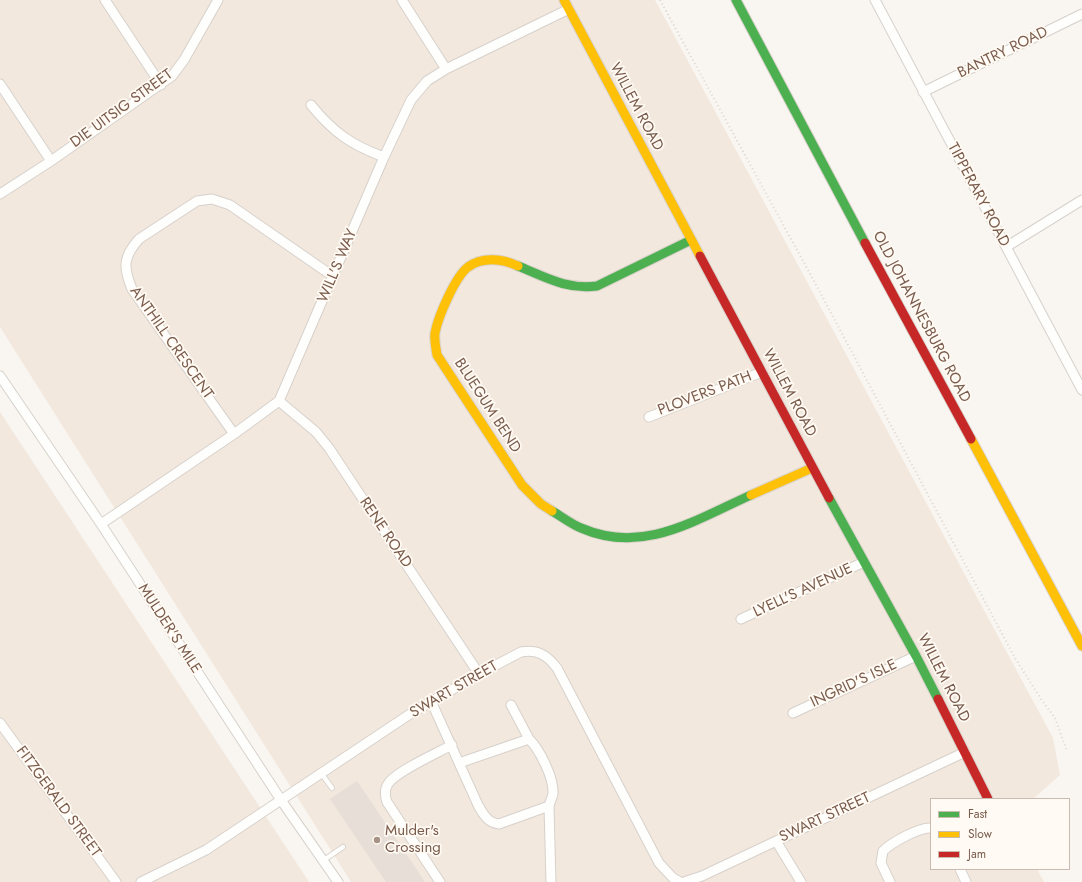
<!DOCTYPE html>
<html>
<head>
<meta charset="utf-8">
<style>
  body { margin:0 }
  #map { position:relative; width:1082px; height:882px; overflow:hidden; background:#f9f5f0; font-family:Jost,sans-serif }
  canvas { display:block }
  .legend { position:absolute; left:930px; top:798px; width:140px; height:72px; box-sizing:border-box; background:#fffaf3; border:1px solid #cabbb1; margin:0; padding:5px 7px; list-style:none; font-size:12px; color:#7a5c4d }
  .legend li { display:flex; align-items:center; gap:8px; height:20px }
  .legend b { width:20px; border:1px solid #cabbb1 }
</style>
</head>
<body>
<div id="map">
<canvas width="1082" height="882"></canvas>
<ul class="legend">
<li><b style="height:5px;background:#4caf50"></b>Fast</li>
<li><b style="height:5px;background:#ffc107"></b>Slow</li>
<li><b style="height:5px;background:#c62828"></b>Jam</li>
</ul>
</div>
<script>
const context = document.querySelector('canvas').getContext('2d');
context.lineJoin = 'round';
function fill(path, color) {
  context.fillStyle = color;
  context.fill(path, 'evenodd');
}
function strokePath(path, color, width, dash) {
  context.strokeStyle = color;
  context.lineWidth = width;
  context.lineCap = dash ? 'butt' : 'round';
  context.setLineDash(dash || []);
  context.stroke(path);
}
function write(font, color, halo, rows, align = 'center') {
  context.font = font + ' Jost,sans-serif';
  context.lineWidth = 3.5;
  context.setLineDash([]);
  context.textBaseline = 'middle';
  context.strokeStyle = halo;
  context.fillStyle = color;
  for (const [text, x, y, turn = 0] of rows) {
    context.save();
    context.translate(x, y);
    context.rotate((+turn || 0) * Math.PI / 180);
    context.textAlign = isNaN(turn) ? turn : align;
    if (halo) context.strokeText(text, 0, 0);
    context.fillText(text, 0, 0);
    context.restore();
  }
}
fill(new Path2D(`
  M0,0H655L1053,738L1060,775L1033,799H931V869H1037L1044,882H351L0,327Z
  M0,412L309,882H0Z`), '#f2e8de');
fill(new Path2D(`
  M357,781L425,882H386L330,799Z`), '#e6ded7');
const lane = new Path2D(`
  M321,773L332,788
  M324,860L343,847`);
const street = new Path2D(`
  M105,0L161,85
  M402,0L446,69
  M875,0L1082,390
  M0,84L51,161
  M923,92L1082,14
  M311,105C333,132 351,145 384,157
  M0,194L51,161L172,76L184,60L218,0
  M1006,247L1082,200
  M0,376L101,524L281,800L338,882
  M279,401L316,432L329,448L479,674
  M649,417L762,372
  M234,434L132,289C123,267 123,257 139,239L197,201L212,199L230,205L334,277
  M101,524L234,434L279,401L384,157L411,100L427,81L446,69L569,9
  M741,619L864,562
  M431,701L478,805C483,814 488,823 499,824L549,806
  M511,705L529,739
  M793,713L916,656
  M0,723L116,882
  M459,763L529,739C540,750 554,778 553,794C552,798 550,802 549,806L551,882
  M776,841L801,882
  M960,869L966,882
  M141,882L206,850L410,714L479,674L521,652C537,649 547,655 557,668L659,863L673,878L680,882
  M440,882L387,802C385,796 384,790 388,784C395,772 437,753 452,745
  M684,882L702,876L965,752
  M890,882L881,863L883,851C891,843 919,827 931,828`);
const fast = new Path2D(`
  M736,0L865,243
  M518,266C545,277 567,290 597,286L691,240
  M829,498L916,656L938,699
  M552,511C561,516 571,524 581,528C643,555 695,520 751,495`);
const slow = new Path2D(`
  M564,0L700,256
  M518,266C503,259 483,256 468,267C455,277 438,317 435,333C434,341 436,348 437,355L522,485L541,504L552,511
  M971,439L1082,646
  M751,495L812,468`);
const jam = new Path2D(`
  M865,243L971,439
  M700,256L829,498
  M938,699L988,799`);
strokePath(lane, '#d7d1cb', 6);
strokePath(street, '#d7d1cb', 11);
strokePath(fast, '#d9d2cb', 11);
strokePath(slow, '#d9d2cb', 11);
strokePath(jam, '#d9d2cb', 11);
strokePath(new Path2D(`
  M660,0L814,281L1015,658L1041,699L1055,718L1067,751`), '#dcd5d0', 2, [1, 3]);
strokePath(lane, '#fefefd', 4.5);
strokePath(street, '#fefefd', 9);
strokePath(fast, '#4caf50', 9);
strokePath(slow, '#ffc107', 9);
strokePath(jam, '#c62828', 9);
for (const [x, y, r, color] of [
  [377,840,4,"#a69286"]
]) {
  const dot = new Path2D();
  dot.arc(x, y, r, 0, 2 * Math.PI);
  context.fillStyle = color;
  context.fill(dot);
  strokePath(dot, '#fffaf3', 1.5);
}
write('15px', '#7a5c4d', '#fffaf3', [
  ["BANTRY ROAD",1003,53,-26],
  ["WILLEM ROAD",636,107,62],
  ["DIE UITSIG STREET",122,109,-36],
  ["TIPPERARY ROAD",978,195,62],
  ["WILL'S WAY",338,266,-67],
  ["OLD JOHANNESBURG ROAD",921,317,62],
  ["ANTHILL CRESCENT",171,343,55],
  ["WILLEM ROAD",789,393,62],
  ["PLOVERS PATH",705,394,-21],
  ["BLUEGUM BEND",487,406,57],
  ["RENE ROAD",385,533,56],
  ["LYELL'S AVENUE",803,591,-25],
  ["MULDER'S MILE",169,629,57],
  ["WILLEM ROAD",943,678,63],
  ["INGRID'S ISLE",854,684,-25],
  ["SWART STREET",454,690,-30],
  ["FITZGERALD STREET",58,802,54],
  ["SWART STREET",825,818,-25]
]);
write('15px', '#7a5c4d', '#fffaf3', [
  ["Mulder's",385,831],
  ["Crossing",385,848]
], 'left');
</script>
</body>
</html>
